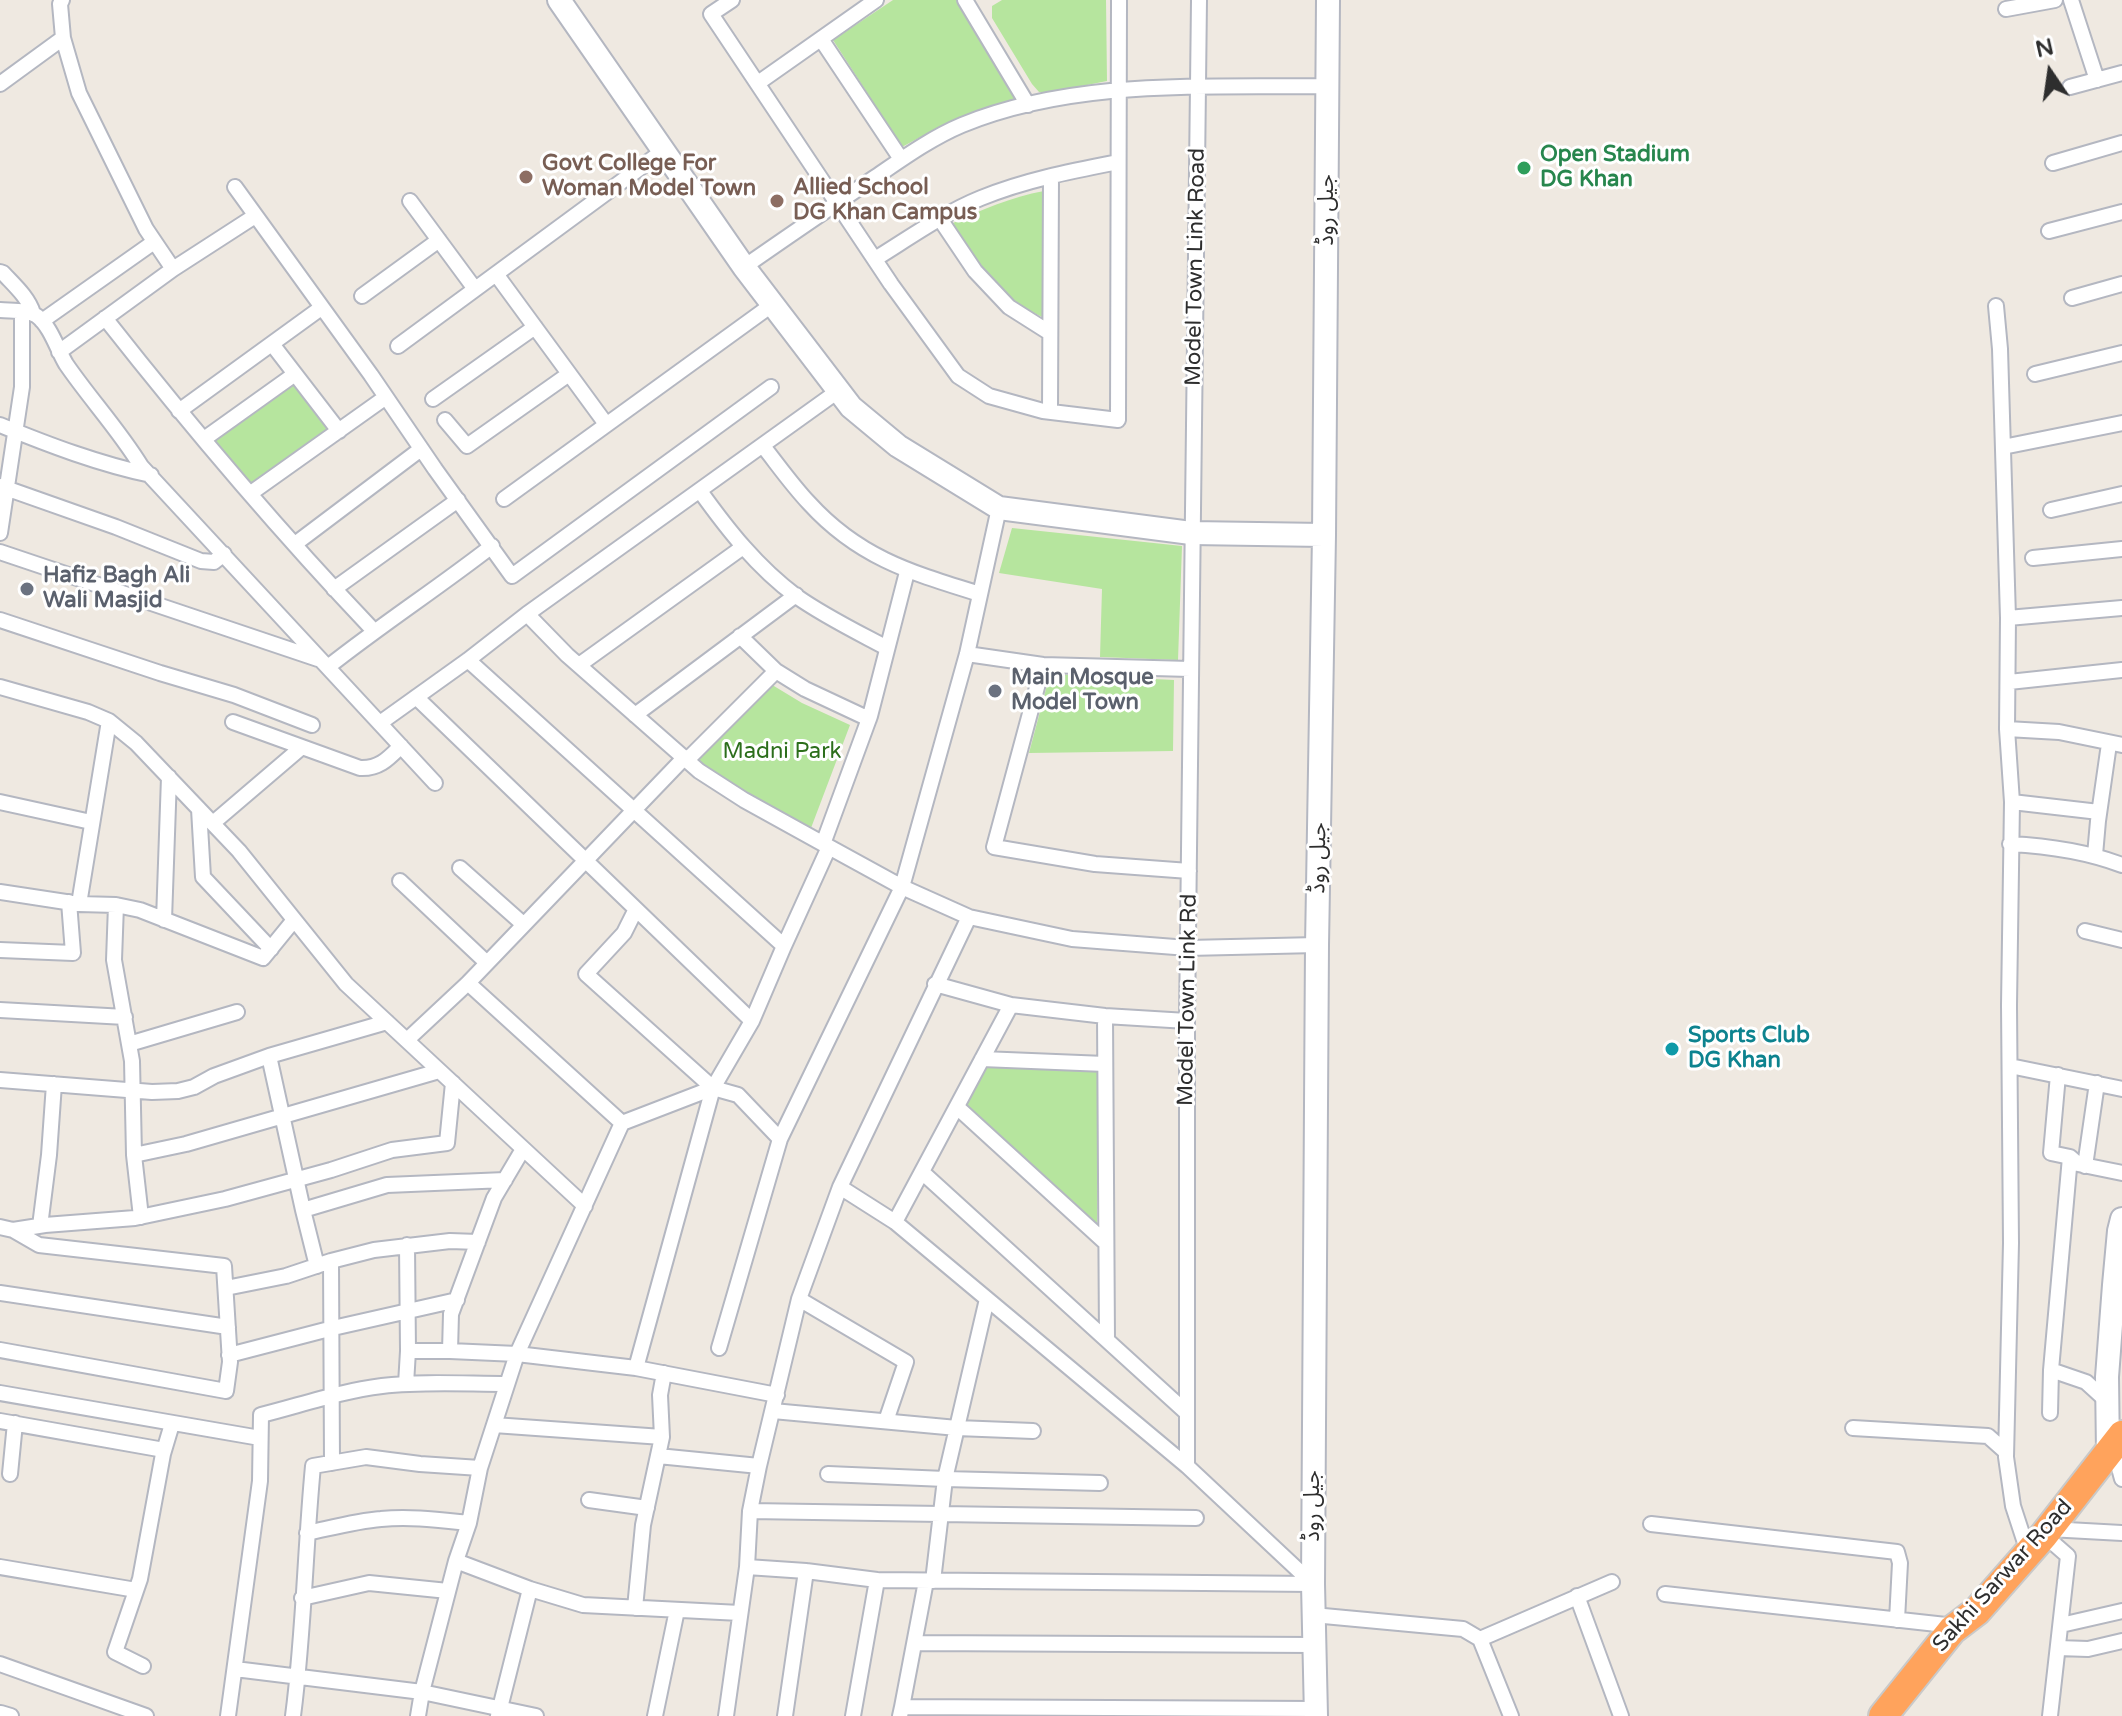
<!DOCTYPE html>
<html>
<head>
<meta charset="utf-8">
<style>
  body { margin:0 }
  #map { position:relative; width:2122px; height:1716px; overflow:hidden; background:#efe9e1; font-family:"Varela Round",sans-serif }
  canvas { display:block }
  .north { position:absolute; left:2010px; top:32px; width:80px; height:80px; -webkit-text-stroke:6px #fff; paint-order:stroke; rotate:347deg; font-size:22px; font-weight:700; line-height:32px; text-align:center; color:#2e2e2e }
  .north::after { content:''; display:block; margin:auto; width:28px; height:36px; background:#2e2e2e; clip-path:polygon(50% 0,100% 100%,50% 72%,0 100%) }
</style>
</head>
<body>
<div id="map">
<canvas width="2122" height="1716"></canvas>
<div class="north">N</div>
</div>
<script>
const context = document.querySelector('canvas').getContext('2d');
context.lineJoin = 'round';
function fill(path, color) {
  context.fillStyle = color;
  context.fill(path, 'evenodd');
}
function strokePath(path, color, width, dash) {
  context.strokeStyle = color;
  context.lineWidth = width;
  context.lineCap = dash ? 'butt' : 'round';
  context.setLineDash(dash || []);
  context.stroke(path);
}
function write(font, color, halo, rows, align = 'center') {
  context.font = font + ' "Varela Round","Noto Sans Arabic",sans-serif';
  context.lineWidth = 6;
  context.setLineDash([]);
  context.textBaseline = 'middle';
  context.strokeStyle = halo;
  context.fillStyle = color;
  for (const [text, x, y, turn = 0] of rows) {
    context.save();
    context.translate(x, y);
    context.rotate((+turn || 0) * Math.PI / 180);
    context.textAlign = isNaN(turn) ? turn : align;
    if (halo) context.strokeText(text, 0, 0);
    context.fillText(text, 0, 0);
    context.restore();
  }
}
fill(new Path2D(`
  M893,0H957L1016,100C976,112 939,126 902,147L833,40Z
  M1002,0H1106L1107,81L1047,93L1039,92L1032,84L992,18V6Z
  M1044,191L1042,317L1013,302L986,276L951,224C981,210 1011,197 1044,191Z
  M294,381L329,429L253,487L212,438Z
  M1012,528L1182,546L1178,660L1100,657L1102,589L999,573Z
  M1050,674L1174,680L1173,751L1029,753Z
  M769,683L802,703L850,725L811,828L719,779L697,762Z
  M983,1063L1099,1072L1097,1227L966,1105Z`), '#b6e59e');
const street = new Path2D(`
  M62,0L60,4L63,38L79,93L146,229L173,269
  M732,0L711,14L891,284L958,376L989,396L1043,411L1118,420L1119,0
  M965,0L1028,105
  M2071,0L2097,80
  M2006,9L2055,0
  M821,39L901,159
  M758,83L876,0
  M0,84L63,38
  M2070,87L2122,73
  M2053,163L2122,143
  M235,187L371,375L435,469L512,576L771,387
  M410,201L475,289
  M940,219L975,271L1009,307L1050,333
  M2049,231L2122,212
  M875,259C909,238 944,213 981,198C1025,180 1072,171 1118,162
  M744,267C787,237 831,207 874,178C902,159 931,138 962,125C1077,78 1207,88 1328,86
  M0,272L3,273C14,285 28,297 33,313
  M496,274L606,424
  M362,296L439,240
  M2072,298L2122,284
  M1996,306L2000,349L2008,618L2007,729L2012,802L2009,1005L2011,1243L2006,1457L2013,1506L2028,1552
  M0,310C11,311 28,309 37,316C51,327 57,349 66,364C90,399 119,430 141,466L435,783
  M105,318C190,426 279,531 374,631
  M42,321L154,242
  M272,344L339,431
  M398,346L663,151
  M59,352L173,269L255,216
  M2035,374L2122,353
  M433,399L535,327
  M179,411L321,308
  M1050,412L1051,176
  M445,420L467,446L569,374
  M0,425C49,445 99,464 151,475
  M204,439L295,374
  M763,446C778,465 792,485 809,503C859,558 912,573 980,594
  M2003,447L2122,423
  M0,486L116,527L201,561L214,562L224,554
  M700,491C728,530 757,567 796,596C824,616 857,632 887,648
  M251,493L386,397
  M504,499L773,304
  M2051,510L2122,494
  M0,533L22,387V312
  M295,544L421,449
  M0,552L318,659
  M2033,558L2122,549
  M334,589L458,500
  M527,614L567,655L699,771L744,800L829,847L902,887L969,917L1072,939L1188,948L1317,945
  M2008,618L2122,608
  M0,620L160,673L234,695L312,725
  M740,636L776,671L805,689L869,719
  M967,654L1043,665L1190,669
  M468,660L784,946
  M579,665L743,547
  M1043,665L994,847L1095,864L1189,871
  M328,667C381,625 438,588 492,546
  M2009,682L2122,670
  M0,687L88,712L109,721L136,743L239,851L346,984L585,1206
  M416,697L752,1021
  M635,715L796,595
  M233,722L360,768C379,769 388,759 401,746
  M380,723L468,660L527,614L838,391
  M2007,729L2059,732L2122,745
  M687,760L776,671
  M0,802L91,822
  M2012,802L2099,812
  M199,809L203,877L271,949
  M213,823L302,747
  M823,844L870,716L907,572
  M2010,844C2049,846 2085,851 2122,865
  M2095,855L2098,821L2109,744
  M460,868L523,924
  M400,881L487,963
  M0,892L79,904L116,905L140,910L263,958L294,920
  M79,904L109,721
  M116,905L114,960L132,1061L134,1155L141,1217
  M636,909L624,933L586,974L713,1088
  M969,917L840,1187L895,1222L1187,1466L1313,1584
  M164,920L169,777
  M2085,931L2122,940
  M0,950L73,953L69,902
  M468,983L622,1123
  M935,984L1011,1005L1105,1016L1187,1021
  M0,1010L125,1017
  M1105,1016L1107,1340
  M407,1040L468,983L685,757
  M129,1044L237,1012
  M269,1056L303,1210L317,1266
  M982,1059L1105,1064
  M2010,1066L2122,1089
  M2058,1075L2051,1153L2070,1157L2078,1164L2122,1173
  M0,1080L152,1092L178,1091L194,1087L214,1076L269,1056L387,1022
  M957,1107L1106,1243
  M134,1155L186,1144L439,1071
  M2085,1166L2097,1083
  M922,1172L1187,1413
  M303,1210L387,1185L505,1180
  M895,1222L1011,1005
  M40,1226L49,1155L54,1084
  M0,1227L13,1230L39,1245L224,1266L230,1362L226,1391L0,1350
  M13,1230L45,1225L135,1218L225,1199L331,1170L392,1150L447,1143L453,1083
  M331,1261L332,1463
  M226,1288L286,1276L331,1261L374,1250L450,1241L478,1242
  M0,1293L228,1327
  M799,1299L906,1362L886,1421
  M719,1348L780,1139
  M408,1351H450L517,1354L636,1368L777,1395
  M450,1351L451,1314L494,1198L523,1149
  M229,1355L333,1328L457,1300
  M636,1368L713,1088L752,1021L784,946L829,847
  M2051,1370L2086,1382L2108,1402
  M406,1384L408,1351L407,1245
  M0,1393L260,1438
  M773,1411L957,1428L1033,1431
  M2050,1413L2051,1370L2070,1157
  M0,1421L164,1450
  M494,1425L662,1437
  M1853,1428L1988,1436L2006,1452
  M2113,1446L2122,1479
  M658,1456L759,1466
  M1187,1466V1021L1199,0
  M10,1474L15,1423
  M828,1474L945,1479L1100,1483
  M589,1500L647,1508
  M750,1511L1196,1518
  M1651,1524L1897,1552L1900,1563L1897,1620
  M2049,1529L2122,1533
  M307,1533C331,1528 356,1521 381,1519C410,1516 440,1520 469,1523
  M2044,1535L2068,1556L2050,1716
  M456,1561L530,1589L583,1605L740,1613
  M0,1567L136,1590
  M747,1567L806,1571L877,1580L1313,1584
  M933,1581L945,1479L987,1299
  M1665,1594L1955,1626
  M1577,1596L1621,1716
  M302,1598L369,1583L448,1591
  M635,1608L643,1525L662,1437L660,1395L664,1373
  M1313,1615L1463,1629L1480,1639L1511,1716
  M2061,1625L2122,1611
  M1480,1639L1612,1582
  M915,1643L1314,1645
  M2058,1648L2088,1649L2122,1641
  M0,1664L146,1716
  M143,1666L115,1652L140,1579L163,1454L172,1424
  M235,1669L422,1692L536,1716
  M902,1707L926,1581
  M0,1715L1,1713L11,1716
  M228,1716L260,1481L261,1415C301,1405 341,1391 382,1386C423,1381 466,1384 507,1384
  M293,1716C304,1633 305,1549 313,1466L366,1457L420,1464L480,1468
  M418,1716L422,1692L456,1561L469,1523L480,1468L517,1354L622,1123L713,1088L738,1095L780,1139L902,887L967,654L999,508
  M498,1716L530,1589
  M655,1716L677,1610
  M726,1716L747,1567L750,1511L759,1466L799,1299L840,1187
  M785,1716L806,1571
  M853,1716L877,1580
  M900,1716L902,1707L1316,1709`);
const secondary = new Path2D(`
  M559,0L744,267L851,407L898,446L999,508L1191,533L1324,535
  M2108,1453L2107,1377L2114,1285L2119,1231L2122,1219
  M1316,1716L1313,1584L1317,945L1324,535L1328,0`);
const highway = new Path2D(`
  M1883,1716L1952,1630L1977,1611L2044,1535L2122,1435`);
strokePath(street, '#b4b7c1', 18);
strokePath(secondary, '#b4b7c1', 26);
strokePath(highway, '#c9c9c9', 32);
strokePath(street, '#fff', 14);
strokePath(secondary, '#fff', 22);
strokePath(highway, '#ffa35c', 28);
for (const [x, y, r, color] of [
  [1524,168,8,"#2e9e5b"],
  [526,177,8,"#8d6e63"],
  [777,201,8,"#8d6e63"],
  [27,589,8,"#6b7280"],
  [995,691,8,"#6b7280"],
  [1672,1049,8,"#0f9aa8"]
]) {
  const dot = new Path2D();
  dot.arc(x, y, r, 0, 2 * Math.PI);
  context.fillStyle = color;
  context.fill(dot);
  strokePath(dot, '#fff', 3);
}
write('bold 22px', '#27864d', '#fff', [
  ["Open Stadium",1540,155],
  ["DG Khan",1540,180]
], 'left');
write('bold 22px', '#785e54', '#fff', [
  ["Govt College For",542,164],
  ["Woman Model Town",542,189],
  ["Allied School",793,188],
  ["DG Khan Campus",793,213]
], 'left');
write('22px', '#2e2e2e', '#fff', [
  ["جیل روڈ",1327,210,-90],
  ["Model Town Link Road",1196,267,-89],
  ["جیل روڈ",1319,858,-89],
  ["Model Town Link Rd",1188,1000,-89],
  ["جیل روڈ",1313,1506,-90],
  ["Sakhi Sarwar Road",2003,1576,-48]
]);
write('bold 22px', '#5b616d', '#fff', [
  ["Hafiz Bagh Ali",43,576],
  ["Wali Masjid",43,601],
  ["Main Mosque",1011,678],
  ["Model Town",1011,703]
], 'left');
write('22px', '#2c6e1b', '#fff', [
  ["Madni Park",782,752]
]);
write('bold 22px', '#0d838f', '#fff', [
  ["Sports Club",1688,1036],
  ["DG Khan",1688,1061]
], 'left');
</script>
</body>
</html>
